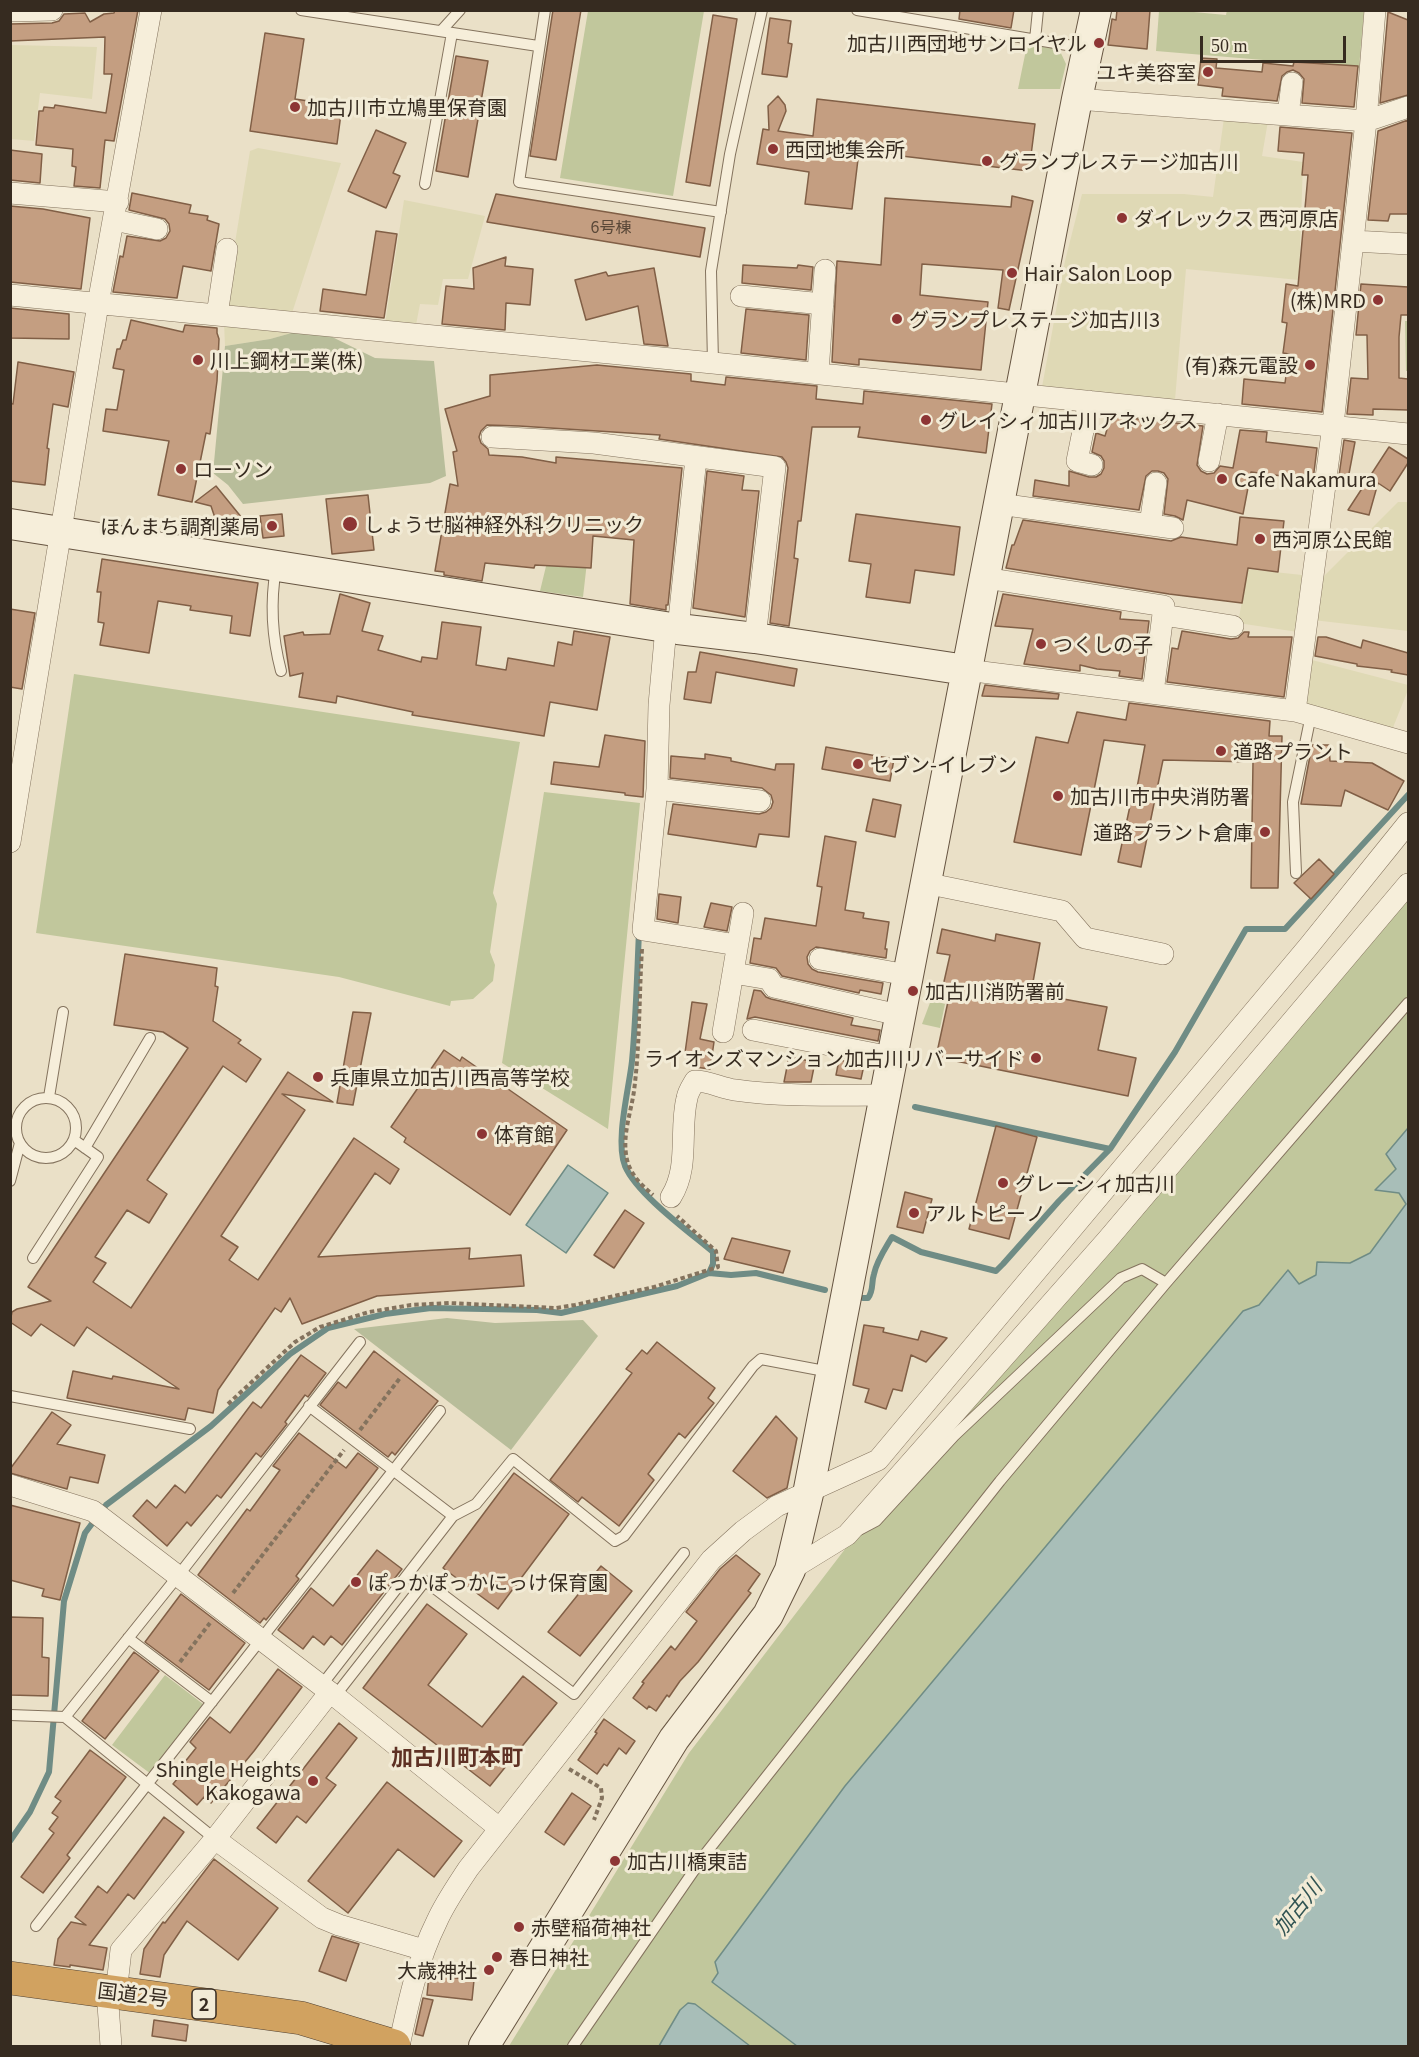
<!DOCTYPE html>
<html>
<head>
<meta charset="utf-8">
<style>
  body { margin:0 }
  #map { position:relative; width:1419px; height:2057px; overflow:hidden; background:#eae0c7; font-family:Georgia,serif }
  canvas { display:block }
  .frame { position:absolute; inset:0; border:12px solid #362b20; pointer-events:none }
  .scale { position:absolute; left:1200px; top:36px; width:146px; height:27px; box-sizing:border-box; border:3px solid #362b20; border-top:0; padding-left:8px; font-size:18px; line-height:21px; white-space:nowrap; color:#362b20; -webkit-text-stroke:4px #f2ebd6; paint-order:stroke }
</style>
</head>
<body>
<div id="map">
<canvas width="1419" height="2057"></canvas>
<div class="frame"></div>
<div class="scale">50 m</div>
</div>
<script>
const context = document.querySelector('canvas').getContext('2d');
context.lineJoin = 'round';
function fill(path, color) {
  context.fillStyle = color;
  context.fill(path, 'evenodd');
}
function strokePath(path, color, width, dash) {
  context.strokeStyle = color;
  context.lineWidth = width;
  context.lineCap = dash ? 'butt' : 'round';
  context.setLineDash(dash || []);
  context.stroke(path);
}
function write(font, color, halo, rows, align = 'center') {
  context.font = font + ' Georgia,"Noto Sans JP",serif';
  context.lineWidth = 6;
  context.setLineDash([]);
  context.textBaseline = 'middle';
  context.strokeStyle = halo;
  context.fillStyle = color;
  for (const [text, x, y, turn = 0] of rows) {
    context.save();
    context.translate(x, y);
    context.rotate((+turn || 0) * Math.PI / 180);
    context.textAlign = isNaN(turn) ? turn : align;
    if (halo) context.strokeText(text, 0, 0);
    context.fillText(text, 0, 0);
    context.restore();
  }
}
fill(new Path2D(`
  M11,45L97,47L92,99L40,93L34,141L11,139Z
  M1224,118L1268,121L1262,156L1303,162L1299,280L1186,269L1175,400L1042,387L1065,261L1082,194H1184L1213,197Z
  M258,148L341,163L291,316L224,310L250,151Z
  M404,200L485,216L468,279H443L438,305L420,304L415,330L385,324Z
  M224,322L295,332L270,339L225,346Z
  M1398,502H1408V631L1313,620L1323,577Z
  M1200,564L1302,575L1298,632L1238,623L1244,590L1201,588Z
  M1312,660L1408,685V690L1392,730L1302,706Z`), '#dfd9b5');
fill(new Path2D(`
  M1227,10L1364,11L1359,68L1156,51L1159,11H1183L1226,15Z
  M588,11H704L673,196L560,178Z
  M1027,45L1059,49L1066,64L1060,89H1018Z
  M1405,321H1408V371H1406Z
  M548,558L587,562L583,597L540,591Z
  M74,674L520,742L493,893L497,904L490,952L495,965L493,981L473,999L451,1001L450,1006L339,977L36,933Z
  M544,792L640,803L608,1129L502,1063Z
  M1408,889V1128L1386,1154L1396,1169L1375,1190L1399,1193L1406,1203L1370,1253L1350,1263L1317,1262L1316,1275L1299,1284L1287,1270L1259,1305L1243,1311L845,1786L715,1962L718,1972L712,1982L797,2046H750L695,2004L688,2003L680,2010L659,2046H509L689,1753L855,1536Z
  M931,1000L945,1004L940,1028L922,1024Z
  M165,1675L203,1704L151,1774L112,1745Z`), '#c1c79c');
fill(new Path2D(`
  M295,332L326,334L375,358L434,361L446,476L430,483L243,504L228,485L213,473L225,346L270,339Z
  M447,1318L495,1323L583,1320L598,1336L511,1450L354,1329Z`), '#b8bd9a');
const water = new Path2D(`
  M1408,1128V2046H797L712,1982L718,1973L715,1962L845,1786L1243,1311L1259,1305L1288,1270L1299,1284L1316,1275L1317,1262L1350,1263L1370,1253L1406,1204L1399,1193L1375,1190L1396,1169L1386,1154Z
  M568,1165L608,1193L566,1253L526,1225Z
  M688,2003L695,2004L750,2046H659L680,2010Z`);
fill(water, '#a8beb8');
strokePath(water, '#6f8c85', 1.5);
strokePath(new Path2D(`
  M639,932C637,975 636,1018 632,1061C629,1089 615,1141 625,1166C637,1194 688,1231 713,1252V1264L709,1273
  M915,1107L1110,1149L1175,1052L1246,929H1285L1408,795
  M863,1298H868C874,1290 871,1283 874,1274C877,1260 885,1249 892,1237L921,1252L996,1271L1003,1264L1059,1201L1110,1149
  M10,1841L30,1812L49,1772L64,1601L85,1533L106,1505L211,1426L290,1354L328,1328L385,1314L431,1308L537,1310L561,1313L677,1286L709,1273L731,1275L756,1273L825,1290`), '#6f8c85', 6);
const building = new Path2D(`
  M115,10H138L114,141L105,140L100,188L74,186L76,167L72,166L73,149L36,145L39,111H43L44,107L54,108L55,105L106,113L112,74H104L105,37L10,41V24L52,23L59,21L64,14L85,13L90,22L104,14L114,13Z
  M553,10H581L556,160L530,156Z
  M960,10H1014L1011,28L959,19Z
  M1117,10H1150L1147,49L1108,45L1112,19L1116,20Z
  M1388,12L1408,20V95L1380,103Z
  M713,15L737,19L710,186L686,182Z
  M770,18L791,21L788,43L792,44L787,77L762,74Z
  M265,33L304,39L295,99L342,106L337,144L250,131Z
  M456,56L488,61L468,177L436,171Z
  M1201,58L1217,59L1216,68L1262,72L1263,63L1293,66L1294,62L1358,66L1354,107L1302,103L1304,79L1299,73L1293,70L1287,72L1282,76L1277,101L1222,96L1223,88L1198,85Z
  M778,96L785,105L786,111L778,131L813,136L817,99L1035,124L1029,171L859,151L852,209L805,204L809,172L757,164L763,129L769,130L768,106Z
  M1408,120V214H1390L1388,221L1368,220L1378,131Z
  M1280,127L1352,133L1322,412L1242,404L1244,379L1285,383L1289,354L1283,353L1287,323L1282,322L1286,284L1298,286L1308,175H1302L1304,153L1278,151Z
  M376,130L406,143L393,173L400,176L386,208L348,191Z
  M10,150L42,154L40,183L10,180Z
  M132,193L191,205L189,213L208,216L207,220L219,224L211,271L183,266L177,298L113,292L120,256L123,257L127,236L160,241L166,238L170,231L169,224L165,219L129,210Z
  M496,194L705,228L700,257L487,222Z
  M1012,196L1033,201L1009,310L998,308L1003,270L922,264L920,295L988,302L981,370L859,359V365L832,362L837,261L881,265L885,198L1011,207Z
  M10,206L43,209L90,218L81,289L10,282Z
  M376,231L397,234L384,318L320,311L323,289L366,295Z
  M506,257L505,266L533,269L530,305L506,303L505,330L442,324L446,286L474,289L473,268Z
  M743,265L797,268L798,265L813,267L811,290L742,283Z
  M654,268L668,346L644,344L638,306L586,320L575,280L606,272L608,276Z
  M1361,284L1408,287V315H1401L1399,337V378L1408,379V410L1373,409V415L1347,414L1351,378L1368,379L1367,335H1356Z
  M10,308L69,314V339L10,338Z
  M746,309L809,315L806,360L741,353Z
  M131,320L183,332L185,325L217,328V333L219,339L217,381L210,434L206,433L192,502L158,495L169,441L103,431L106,409L117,410L124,370L113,368L117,349H120L123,340H126Z
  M18,362L74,372L68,407L53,404L47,448L49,449L45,485L10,481V403L13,404Z
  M597,365L691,374V381L725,385L726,377L817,386L816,399L863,404L864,391L992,404L986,453L858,437L860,427H812L801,521H798L794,558L798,559L789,626L770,623L788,468L786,462L782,457L659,439L660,435L519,426L487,425L481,431L479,437L481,443L488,449L489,455L522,457L556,463V457L682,468L668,605H666V610L630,604L634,540L593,536L591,568L535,565L534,568L485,563L482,581L444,575V572L435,571L450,484L458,486L453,452L457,451L445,409L490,396V375Z
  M1111,416L1203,426L1197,465L1201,471L1207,474L1214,473L1220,466L1233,468L1240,430L1267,432L1266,442L1317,448L1313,480L1251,472L1243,514L1187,500L1183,520L1175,516L1164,514L1168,479L1164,473L1158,471H1152L1146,476L1139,510L1033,496L1035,480L1069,486V471L1089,477H1096L1101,474L1104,468V461L1101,456L1092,452L1096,433L1105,436Z
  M1344,440L1355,442L1347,484L1338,483Z
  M1389,447L1408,459V463L1390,491L1378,483L1369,515L1348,510Z
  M707,471L744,476L742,490L759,491L745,617L693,608Z
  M216,486L242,518L227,530L214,515L211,506L195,502Z
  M368,495L374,550L332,554L326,499Z
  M282,514L284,536L263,538L260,516Z
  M856,514L960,527L954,575L915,570L910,603L866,597L871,564L849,561Z
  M1240,517L1284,521L1278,572L1248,568L1242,603L1169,594L1006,568L1012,545H1014L1023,520L1171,541L1181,537L1237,545Z
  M102,559L258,583L250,636L230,633L232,616L190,610L191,606L158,601L149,653L100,645L104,623L98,622L101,592H97Z
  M340,594L370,603L362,631L383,636L378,650L421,662L422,657L437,659L442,622L481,627L476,665L506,670L508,658L554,666L558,642L572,645L574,631L610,637L597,710L550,702L544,736L412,715L413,712L337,696L336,703L299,697L303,673L290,676L284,636L303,632L304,635L330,634Z
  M1003,594L1121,612L1120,619L1149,621L1142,679L1119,676L1120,671L1097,669L1080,665V671L1024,664L1033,629L995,626Z
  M10,609L35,613L22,689L10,687Z
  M1182,631L1231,639L1238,638L1244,632H1249L1248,637H1292L1284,697L1167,682L1172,648L1178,649Z
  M1318,637H1326L1361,648L1363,640L1408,653V675L1391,672L1392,670L1357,666V664L1315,656Z
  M700,652L797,669L794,686L716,672L711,703L684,699L688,672H696Z
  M985,685L1059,694L1058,699L982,696Z
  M1129,703L1270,721L1269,736H1282L1278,888H1251L1253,762L1163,760L1141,867L1118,862L1133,792L1136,793L1145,745L1104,740L1081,855L1014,842L1036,737L1068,743L1077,712L1126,720Z
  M605,735L645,741L643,797L625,795V793L551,784L554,762L599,767Z
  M1312,745H1329L1330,761L1372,763L1404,781L1388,810L1345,790L1341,806L1301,804Z
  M826,747L894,759L890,781L822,769Z
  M705,754L731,758V761L775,770L776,764H794L789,837L759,834L756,847L668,834L673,804L759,814L766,812L771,808L773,802L771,795L762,788L670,778L671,756L705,759Z
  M873,799L901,805L895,837L866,831Z
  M825,836L856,842L845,910L864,913L863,918L889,922L885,949H887L886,958L816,947L810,951L807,957L808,964L812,969L818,972L883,983L881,994L860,990L859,993L782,976L776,968L750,963L754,938L761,939L765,918L816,926L822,887L817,886Z
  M1319,859L1334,874L1311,899L1294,883Z
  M659,894L681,897L678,923L657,919Z
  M711,903L732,907L727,931L704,927Z
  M942,929L995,941L996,934L1040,943L1031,993L1107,1007L1098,1050L1136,1058L1128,1096L936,1057L949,997L941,995L950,955L937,953Z
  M125,954L217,968L215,986L218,987L213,1021L241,1040L238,1043L261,1059L246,1082L223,1066L147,1180L167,1194L149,1223L127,1210L95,1257L106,1263L93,1282L131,1308L288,1072L333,1102L282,1094L305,1110L221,1236L238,1247L229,1260L258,1280L354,1138L399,1169L390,1184L375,1173L318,1257L470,1248L469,1259L521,1255L524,1286L377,1296L302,1324L290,1298L281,1312L275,1308L218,1390L213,1413L188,1408L185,1420L67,1398L73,1371L112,1379L113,1376L179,1389L87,1327L74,1346L41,1324L31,1336L10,1322L12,1312L17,1309L51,1301L28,1287L188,1048L163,1032L114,1025Z
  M754,990L761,991L766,997L771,999L853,1018L851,1025L880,1030L878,1041L755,1017L747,1019Z
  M692,1002L707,1004L700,1039L714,1042L710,1069L687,1066L689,1053H685Z
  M353,1012L371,1013L353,1105L337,1103Z
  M444,1050L460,1061L462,1057L567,1130L510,1215L404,1142L406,1138L391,1127Z
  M789,1057L815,1062L811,1082H784Z
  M839,1060L864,1065L861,1079L836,1075Z
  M996,1126L1037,1137L1009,1239L969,1229Z
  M905,1192L932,1199L923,1233L897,1227Z
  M625,1210L644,1223L614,1268L594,1255Z
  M732,1238L790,1251L783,1273L724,1259Z
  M864,1325L884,1328L883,1332L918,1340L921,1331L947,1338L926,1362L911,1355L902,1391L893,1389L886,1409L865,1402L869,1389L853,1385Z
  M657,1342L715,1388L708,1398L714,1403L685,1438L679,1433L648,1474L654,1480L619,1526L582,1497L578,1502L550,1480L632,1373L626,1369L642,1350L647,1354Z
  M374,1351L438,1401L395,1455L392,1452L388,1457L320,1405L338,1382L346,1388Z
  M301,1355L326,1373L308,1397L305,1395L285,1422L287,1424L261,1457L256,1453L221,1498L217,1495L191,1526L187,1522L167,1546L133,1516L147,1500L156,1508L175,1485L185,1493L253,1402L261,1408Z
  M52,1412L71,1425L57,1444L105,1455L98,1483L70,1477L67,1489L10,1473V1469L19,1457Z
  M776,1416L797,1438L787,1488L767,1498L733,1471Z
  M299,1433L346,1468L358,1453L378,1468L296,1576L299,1579L266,1620L264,1618L260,1623L198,1575L247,1509L250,1511L280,1470L273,1466Z
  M514,1473L569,1514L498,1609L443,1568Z
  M10,1505L80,1523L60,1600L42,1596L44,1589L10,1580Z
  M377,1550L402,1569L342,1645L331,1636L324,1645L313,1636L303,1649L278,1630L311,1588L333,1606Z
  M736,1555L760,1574L748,1591L751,1593L698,1662L680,1681L669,1697L667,1695L656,1711L649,1706L647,1709L633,1698L644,1683L642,1682L671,1646L675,1650L697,1621L686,1612L720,1569Z
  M601,1566L632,1591L580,1656L548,1632Z
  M181,1594L245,1643L209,1690L145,1642Z
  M427,1604L467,1634L428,1685L482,1727L523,1676L557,1703L490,1786L363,1688Z
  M10,1617L43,1618L42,1657L49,1658L48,1696L10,1695Z
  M134,1652L159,1671L105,1739L82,1721Z
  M278,1669L302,1687L254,1751L211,1803L204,1797L197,1805L173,1784L183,1772L180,1768L196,1748L190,1742L210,1717L230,1733Z
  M604,1719L635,1741L626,1754L619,1748L607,1766L604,1764L597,1774L578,1760L597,1733L595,1732Z
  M339,1723L357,1738L326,1778L336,1785L306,1823L297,1816L276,1843L257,1828Z
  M90,1750L126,1777L67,1855L70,1858L43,1893L21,1877L54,1833L49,1829L58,1817L52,1813L61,1801L55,1797Z
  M387,1782L462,1841L434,1877L398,1849L348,1913L308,1881Z
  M572,1793L591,1806L564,1845L545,1832Z
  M164,1817L184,1832L134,1899L128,1894L89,1945L107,1948L103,1970L70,1965V1967L54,1965L58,1939L71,1922L86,1925L75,1917L98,1886L107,1893Z
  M214,1859L278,1908L238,1960L187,1921L164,1955L160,1977L140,1974L144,1949L163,1922L165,1923Z
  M332,1936L359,1944L346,1981L319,1971Z
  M429,1975L474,1980L472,2000L427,1995Z
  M423,1998L433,2000L423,2036L415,2034Z
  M154,2020L188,2025L186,2041L152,2036Z`);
fill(building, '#c49e81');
strokePath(building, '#815f46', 1.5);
const lane = new Path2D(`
  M301,10L538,46
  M545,10L519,182L721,212
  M857,10L1085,48
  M441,31L460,10
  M1035,40L1038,10
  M425,184L452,33
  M713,363L711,271L730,154L762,10
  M276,568C270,603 272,637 281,671
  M1296,873L1293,802L1311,715
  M49,1097L63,1012
  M16 1128a30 30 0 1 1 60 0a30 30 0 1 1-60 0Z
  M85,1148L150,1038
  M10,1181L20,1143
  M33,1258L98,1157L74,1140
  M10,1396L190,1429
  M309,1406L453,1516
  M859,1530L876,1521L954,1436L1121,1278L1142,1269L1166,1283
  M128,1638L212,1702
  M321,1686L453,1516L476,1504L513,1459L615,1541L624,1536L753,1366L761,1359L830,1372
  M335,1696L425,1581L574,1694L684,1553
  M10,1715L65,1717L215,1839
  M65,1717L178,1576L360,1342
  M36,1926L440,1411
  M573,2046L706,1853L1000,1481L1166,1283L1408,1003`);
const street = new Path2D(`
  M1375,10L1366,121L1408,107
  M10,11L52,10
  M1077,99L1366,121L1333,425L1295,711
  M1288,115L1292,83
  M10,193L118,202
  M114,220L157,229
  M1353,241L1408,244
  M10,295L713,363L1408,434
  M741,296L823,304
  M217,315L227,249
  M818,373L825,270
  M1089,401L1077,461L1092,465
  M492,437L594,443L775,467L755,638
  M1209,461L1218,414
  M999,504L1173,528
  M1150,525L1156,483
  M985,578L1164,606L1153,693
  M1163,615L1233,626
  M666,627L659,705L657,789L643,930L737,945
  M678,629L696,458
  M966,670L1295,711L1408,743
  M657,789L760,801
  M10,842L98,304L151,10
  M925,883L1062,911L1085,938L1163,954
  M820,959L907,975
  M733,973L769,979L774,987L899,1015
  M753,1030L891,1057
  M723,1032L743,913
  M671,1197C690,1167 679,1130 687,1098C688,1092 692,1086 695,1081C709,1081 721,1088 735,1090C784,1097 835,1095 884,1095
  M10,1485L93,1511L335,1696L499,1828
  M790,1570L847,1535L1108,1239L1408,884
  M215,1839L322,1918L339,1925L424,1950
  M117,1985L121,1950L215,1839L330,1692
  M107,1991L111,2046
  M399,2046C408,2004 417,1961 437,1921C445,1903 457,1886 468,1869L711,1560L743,1531L777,1506L878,1460L1308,947L1408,823`);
const secondary = new Path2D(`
  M10,524L678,629L755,638L966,670
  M484,2046L674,1739L768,1615L790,1570L808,1494L1077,99L1096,10`);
const highway = new Path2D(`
  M10,1978L301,2018L394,2046`);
strokePath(lane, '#84735e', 12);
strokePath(street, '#84735e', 22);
strokePath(secondary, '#665441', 32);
strokePath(highway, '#524232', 34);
strokePath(new Path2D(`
  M642,949C639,997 640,1044 634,1091C631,1112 623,1133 626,1154C628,1172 640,1184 653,1195
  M228,1404L295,1342L320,1327L369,1312L411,1305L449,1303L556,1308L575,1305L654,1287L718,1267L716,1251L677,1216
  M360,1430L400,1378
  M233,1593L344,1450
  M180,1662L210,1623
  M569,1769L601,1788L602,1798L594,1820`), '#84735e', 4, [4.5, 3]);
strokePath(lane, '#f6eeda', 10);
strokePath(street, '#f6eeda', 21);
strokePath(secondary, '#f6eeda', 30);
strokePath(highway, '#d1a260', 33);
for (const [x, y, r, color] of [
  [1099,43,6,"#8d3534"],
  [1208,72,6,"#8d3534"],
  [295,107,6,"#8d3534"],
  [773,149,6,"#8d3534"],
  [987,161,6,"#8d3534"],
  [1122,218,6,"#8d3534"],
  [1012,273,6,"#8d3534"],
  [1378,300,6,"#8d3534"],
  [897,319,6,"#8d3534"],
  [198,360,6,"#8d3534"],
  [1310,365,6,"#8d3534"],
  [926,420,6,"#8d3534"],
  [181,469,6,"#8d3534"],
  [1222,479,6,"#8d3534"],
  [350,524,8,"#8d3534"],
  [272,526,6,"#8d3534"],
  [1260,539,6,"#8d3534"],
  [1041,644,6,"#8d3534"],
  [1221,751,6,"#8d3534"],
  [858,764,6,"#8d3534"],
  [1058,796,6,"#8d3534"],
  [1265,832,6,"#8d3534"],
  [913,991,6,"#8d3534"],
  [1036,1058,6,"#8d3534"],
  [318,1077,6,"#8d3534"],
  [482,1134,6,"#8d3534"],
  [1003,1183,6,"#8d3534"],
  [914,1213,6,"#8d3534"],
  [356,1582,6,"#8d3534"],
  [313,1781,6,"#8d3534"],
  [615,1861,6,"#8d3534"],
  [519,1927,6,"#8d3534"],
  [497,1957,6,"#8d3534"],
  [489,1970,6,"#8d3534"]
]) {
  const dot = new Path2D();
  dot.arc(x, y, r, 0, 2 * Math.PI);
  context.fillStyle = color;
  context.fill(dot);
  strokePath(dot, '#f2ebd6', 2);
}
write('16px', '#5a4838', null, [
  ["6号棟",611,227]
]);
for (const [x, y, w] of [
  [204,2004,24]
]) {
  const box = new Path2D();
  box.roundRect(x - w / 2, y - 15, w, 30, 4.5);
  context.fillStyle = '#f2ebd6';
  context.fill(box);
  strokePath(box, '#362b20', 1.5);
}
write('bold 18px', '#362b20', null, [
  ["2",204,2004]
]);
write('20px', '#362b20', '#f2ebd6', [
  ["加古川西団地サンロイヤル",1087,43,"right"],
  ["ユキ美容室",1196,72,"right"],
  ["加古川市立鳩里保育園",307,107],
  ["西団地集会所",785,149],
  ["グランプレステージ加古川",999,161],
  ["ダイレックス 西河原店",1134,218],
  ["Hair Salon Loop",1024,273],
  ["(株)MRD",1366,300,"right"],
  ["グランプレステージ加古川3",909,319],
  ["川上鋼材工業(株)",210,360],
  ["(有)森元電設",1298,365,"right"],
  ["グレイシィ加古川アネックス",938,420],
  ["ローソン",193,469],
  ["Cafe Nakamura",1234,479],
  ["しょうせ脳神経外科クリニック",364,524],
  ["ほんまち調剤薬局",260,526,"right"],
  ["西河原公民館",1272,539],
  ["つくしの子",1053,644],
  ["道路プラント",1233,751],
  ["セブン-イレブン",870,764],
  ["加古川市中央消防署",1070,796],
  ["道路プラント倉庫",1253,832,"right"],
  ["加古川消防署前",925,991],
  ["ライオンズマンション加古川リバーサイド",1024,1058,"right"],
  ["兵庫県立加古川西高等学校",330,1077],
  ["体育館",494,1134],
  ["グレーシィ加古川",1015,1183],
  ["アルトピーノ",926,1213],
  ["ぽっかぽっかにっけ保育園",368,1582],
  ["Shingle Heights",301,1769,"right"],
  ["Kakogawa",301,1792,"right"],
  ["加古川橋東詰",627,1861],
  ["赤壁稲荷神社",531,1927],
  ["春日神社",509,1957],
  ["大歳神社",477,1970,"right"]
], 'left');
write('20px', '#362b20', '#f2ebd6', [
  ["国道2号",133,1994,7]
]);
write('italic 21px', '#315453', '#f2ebd6', [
  ["加古川",1297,1907,-51]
]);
write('bold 22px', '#5e3124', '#f2ebd6', [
  ["加古川町本町",457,1757]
]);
</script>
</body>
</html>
